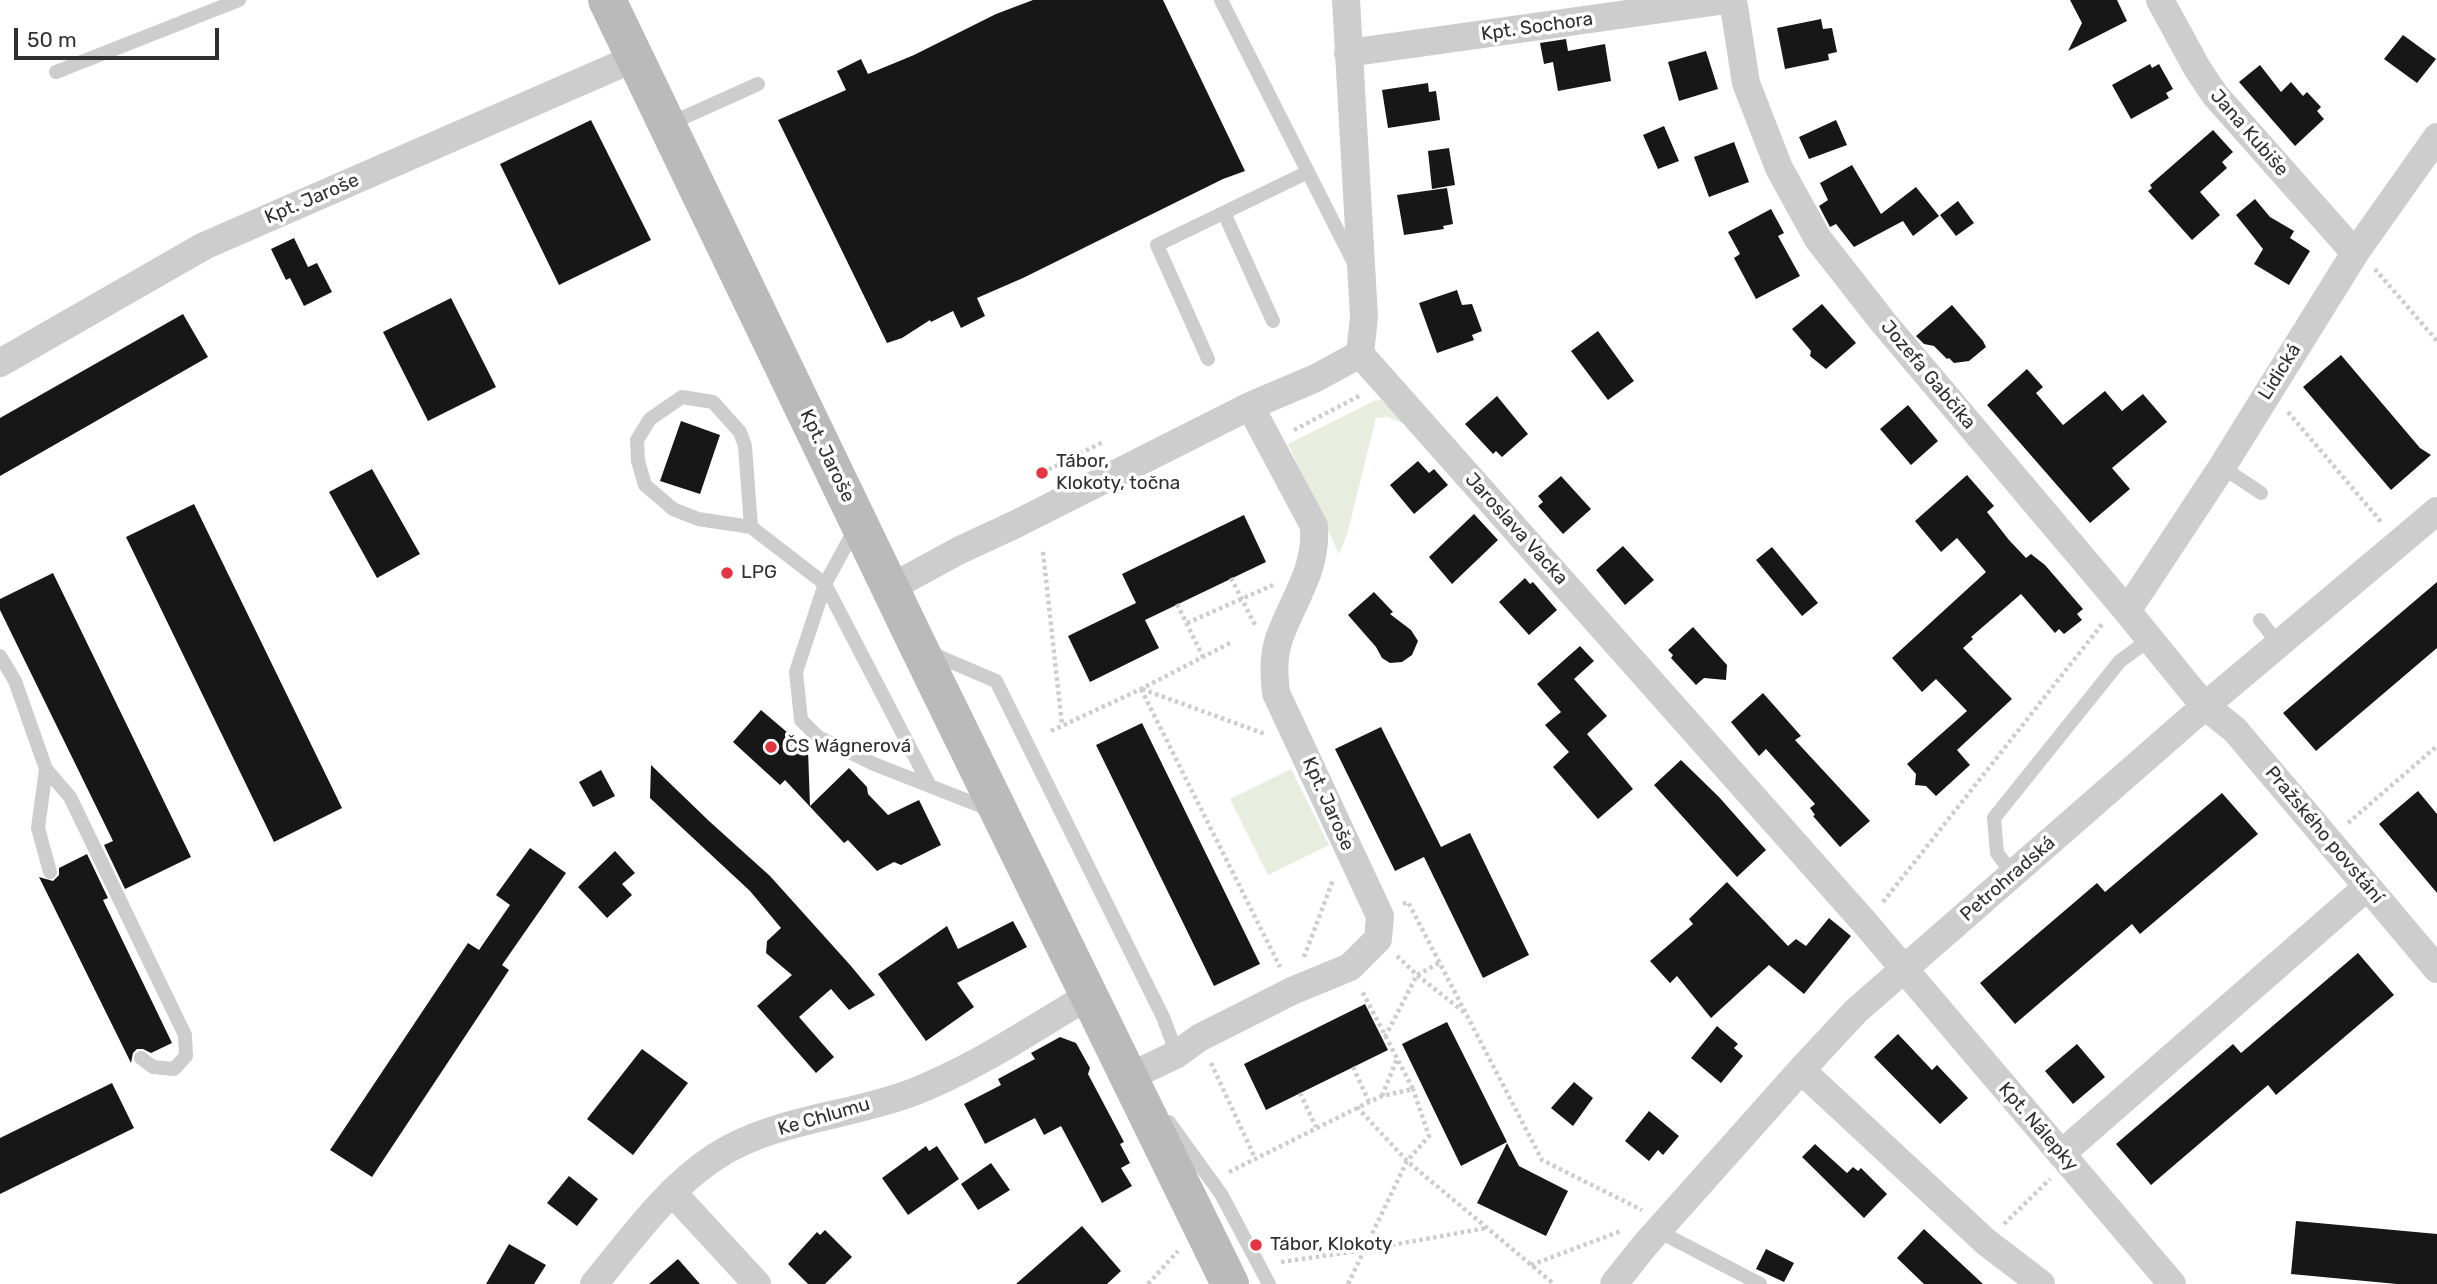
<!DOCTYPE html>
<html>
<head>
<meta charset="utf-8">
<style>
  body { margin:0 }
  #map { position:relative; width:2437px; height:1284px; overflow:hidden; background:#fff; font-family:Rubik,sans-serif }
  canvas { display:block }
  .scale { position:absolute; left:14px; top:28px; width:205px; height:32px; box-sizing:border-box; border:4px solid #303030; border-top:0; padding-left:9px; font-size:21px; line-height:24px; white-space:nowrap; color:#303030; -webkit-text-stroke:5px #fff; paint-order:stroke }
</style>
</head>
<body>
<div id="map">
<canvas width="2437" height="1284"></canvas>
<div class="scale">50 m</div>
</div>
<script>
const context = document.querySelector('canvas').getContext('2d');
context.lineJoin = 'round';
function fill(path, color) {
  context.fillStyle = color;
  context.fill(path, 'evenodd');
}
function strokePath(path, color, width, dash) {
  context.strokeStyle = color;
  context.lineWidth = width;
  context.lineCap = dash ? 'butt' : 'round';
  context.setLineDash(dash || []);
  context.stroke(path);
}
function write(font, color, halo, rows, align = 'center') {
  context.font = font + ' Rubik,sans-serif';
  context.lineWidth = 7;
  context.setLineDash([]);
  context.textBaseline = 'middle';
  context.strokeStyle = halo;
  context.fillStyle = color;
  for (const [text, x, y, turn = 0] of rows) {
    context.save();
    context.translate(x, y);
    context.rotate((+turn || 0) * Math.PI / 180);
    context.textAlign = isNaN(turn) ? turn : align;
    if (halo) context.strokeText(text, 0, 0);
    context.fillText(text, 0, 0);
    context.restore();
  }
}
fill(new Path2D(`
  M1381,400L1399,412L1412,427L1388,417L1376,418L1348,531L1339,554L1288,444L1374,401Z
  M1291,769L1329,845L1268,875L1230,799Z`), '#e7eddf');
fill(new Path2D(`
  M1033,0H1163L1245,171L1223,179L1023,278L977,298L985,316L961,328L953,311L931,322L930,320L902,338L887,343L778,120L846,90L837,71L861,59L868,74L914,55L996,14Z
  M2070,0H2117L2127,21L2068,51L2082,23Z
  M1821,19L1823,29L1832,28L1837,52L1828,54L1829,60L1785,69L1777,28Z
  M2403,35L2436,59L2417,83L2384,59Z
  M1566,39L1568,51L1605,44L1611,81L1558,91L1553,62L1544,64L1540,43Z
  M1706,51L1718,89L1679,101L1668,62Z
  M2150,64L2152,68L2159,64L2173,89L2166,93L2169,98L2131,119L2112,85Z
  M2260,65L2281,92L2291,82L2303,96L2307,92L2321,107L2317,111L2324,119L2295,146L2239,82Z
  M1428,83L1429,92L1436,91L1440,120L1388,128L1382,90Z
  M591,120L651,240L559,285L500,164Z
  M1836,120L1847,145L1809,159L1799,137Z
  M1664,126L1679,161L1658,169L1643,135Z
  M2213,130L2233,152L2222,162L2227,168L2200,192L2220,215L2192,240L2148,191L2152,188L2150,185Z
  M1734,142L1749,182L1709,197L1694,157Z
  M1449,148L1455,185L1432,189L1428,151Z
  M1852,165L1881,214L1916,187L1939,216L1913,236L1903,221L1854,247L1836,224L1830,227L1819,206L1828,200L1820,183Z
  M1447,188L1453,224L1443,226L1444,229L1404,235L1397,195Z
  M2255,199L2270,217L2294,231L2290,238L2310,251L2289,285L2254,264L2263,249L2236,215Z
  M1958,201L1974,223L1956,236L1940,215Z
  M1771,209L1784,233L1778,236L1800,276L1756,299L1734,258L1740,254L1728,232Z
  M294,238L308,267L317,263L332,292L304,306L290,278L286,280L271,249Z
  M1457,290L1462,305L1472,304L1482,331L1472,335L1474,340L1437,353L1419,303Z
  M451,298L496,387L428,421L383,332Z
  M1822,304L1856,343L1826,369L1810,356L1811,351L1792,329Z
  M1952,305L1983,341L1986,347L1969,361L1954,363L1949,358L1947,359L1934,346L1924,344L1916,336Z
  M183,314L208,357L0,476V418Z
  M1598,331L1634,381L1608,400L1571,351Z
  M2341,355L2420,448L2431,455L2391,490L2303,387Z
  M2027,369L2043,387L2036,393L2063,425L2105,391L2122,411L2143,394L2167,422L2112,468L2130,489L2090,523L1987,405Z
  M1497,396L1528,434L1502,457L1496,451L1493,454L1465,424Z
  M1908,405L1938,441L1911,465L1880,429Z
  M681,421L720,435L700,494L660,481Z
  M1418,461L1429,473L1434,469L1448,485L1414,514L1390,485Z
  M372,469L420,554L377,578L329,492Z
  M1967,475L1994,506L1987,512L2009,540L2026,558L2031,554L2045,565L2083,609L2077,614L2082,620L2064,634L2059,629L2055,633L2021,594L1971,637L1973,639L1963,648L2012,699L1957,750L1970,765L1936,796L1926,786L1915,785L1916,774L1907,764L1967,711L1936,679L1922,692L1892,658L1986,572L1957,538L1941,552L1915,521Z
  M1561,476L1591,509L1563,534L1538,506L1543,502L1538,496Z
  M194,504L342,808L274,842L126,537Z
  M1474,514L1498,540L1452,584L1429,557Z
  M1244,515L1266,562L1145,620L1159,648L1090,682L1068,636L1136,603L1122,574Z
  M1623,546L1654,580L1625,605L1596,570Z
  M1772,547L1818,603L1802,616L1756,560Z
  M53,573L191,857L125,889L104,845L113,841L0,610V599Z
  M1525,578L1530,584L1533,582L1557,610L1529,635L1499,602Z
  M2437,582V648L2316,751L2283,713Z
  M1374,592L1393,612L1390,614L1411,630L1418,641L1412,655L1402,662L1390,663L1382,658L1376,647L1348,615Z
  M1693,627L1727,665L1726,680L1704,678L1696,685L1671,658L1673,655L1668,650Z
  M1580,646L1594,661L1574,679L1607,716L1587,734L1633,789L1598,819L1553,767L1569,752L1545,725L1561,712L1537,684Z
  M1763,693L1801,736L1795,740L1870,821L1840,847L1813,816L1815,815L1810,808L1815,804L1766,749L1759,756L1731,722Z
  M761,710L808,750L810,806L849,768L867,787L868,794L888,815L919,800L941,845L901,865L894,862L877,871L848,840L844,843L785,780L780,785L733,742Z
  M1142,723L1260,964L1214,986L1096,745Z
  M1381,727L1441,847L1470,833L1529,955L1483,978L1424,857L1395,871L1335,749Z
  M1681,760L1719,797L1766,850L1737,877L1654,785Z
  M651,765L709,821L770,876L851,966L875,995L849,1010L831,989L799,1017L834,1057L816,1073L757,1006L792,975L766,953L767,941L781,928L750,891L650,798Z
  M601,770L615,796L593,807L579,782Z
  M2418,791L2437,814V893L2379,824Z
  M2222,793L2258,834L2140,934L2132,924L2015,1024L1980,983L2097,883L2105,892Z
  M530,848L566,873L502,965L509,970L372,1177L330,1150L468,943L479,950L510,905L496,895Z
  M615,851L635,873L622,884L632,895L607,918L578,887Z
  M87,854L108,898L103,900L172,1043L151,1053L143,1049H137L133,1053L131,1063L39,877L53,881L59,875V868Z
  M1727,882L1788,946L1796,939L1806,946L1829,918L1851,936L1804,994L1769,965L1711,1018L1677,976L1670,983L1650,961L1693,924L1689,919Z
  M1013,921L1027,947L957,983L974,1007L926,1041L878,974L947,926L958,949Z
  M2358,953L2394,995L2276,1095L2268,1085L2151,1185L2116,1144L2233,1044L2241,1053Z
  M1365,1004L1388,1050L1266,1110L1244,1064Z
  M1447,1022L1507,1142L1461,1166L1402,1044Z
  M1717,1026L1738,1044L1734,1048L1743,1056L1721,1083L1691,1058Z
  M1898,1034L1932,1070L1937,1065L1968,1098L1940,1124L1874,1057Z
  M1060,1037L1076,1043L1090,1068L1088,1074L1124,1142L1120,1144L1130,1163L1121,1168L1132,1186L1102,1203L1061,1126L1044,1135L1035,1118L985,1144L964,1104L1001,1085L998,1079L1035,1059L1031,1053Z
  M2077,1044L2105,1077L2073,1104L2045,1071Z
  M642,1049L688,1083L633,1155L587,1119Z
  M1574,1082L1593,1098L1573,1126L1551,1108Z
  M112,1083L134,1128L0,1194V1138Z
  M1649,1111L1679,1136L1663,1155L1658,1150L1649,1161L1625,1141Z
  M1507,1143L1519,1166L1568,1191L1546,1236L1477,1203Z
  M1815,1144L1847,1173L1853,1167L1858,1171L1861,1168L1887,1194L1864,1218L1802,1157Z
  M926,1146L929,1151L937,1146L959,1179L908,1215L882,1178Z
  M991,1163L1010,1190L978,1210L961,1184Z
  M569,1176L598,1199L577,1226L547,1203Z
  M2296,1221L2437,1234V1284H2397L2291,1274Z
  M1082,1226L1121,1271L1107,1284H1016Z
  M1924,1229L1983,1284H1924L1897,1258Z
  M825,1230L852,1257L825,1284H808L788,1264L817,1232L820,1235Z
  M509,1244L546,1265L534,1284H486Z
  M1766,1249L1794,1263L1784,1282L1756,1269Z
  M678,1259L700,1284H649Z`), '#171717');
strokePath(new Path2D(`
  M2375,269L2437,341
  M2288,412L2382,523
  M1294,430L1361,395
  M1036,476L1103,442
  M1043,552L1062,725
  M1231,578L1255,625
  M1177,604L1203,657
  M1187,623L1273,585
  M1141,689L1280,967
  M1142,689L1265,734
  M1051,731L1141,689L1230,643
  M2348,823L2437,746
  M1883,902L2103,623
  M1403,904L1408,902L1542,1160L1642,1210
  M1397,956L1417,975L1465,1013
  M1304,957L1333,880
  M1385,1037L1417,975L1441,962
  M1211,1063L1255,1158
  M1353,1067L1369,1102
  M1300,1093L1316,1127
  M1382,1096L1397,1059
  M1357,1107L1407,1161L1554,1284
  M1229,1172L1369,1102L1382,1096L1413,1089L1362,991
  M2004,1224L2050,1179
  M1281,1262L1365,1250L1486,1228
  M1531,1265L1621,1231
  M1148,1284L1178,1251
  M1348,1284L1407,1161L1429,1136L1413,1089`), '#cdcdcd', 4.5, [3.5, 3.5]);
strokePath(new Path2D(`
  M1221,0L1354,263
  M56,72L239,0
  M669,124L758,84
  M1224,213L1273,321
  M1208,359L1157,245L1308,172
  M2222,467L2261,493
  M751,527L698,519L673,509L645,485L638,461L637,440L650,419L682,397L713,402L740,432L745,446L751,527L825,584L930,786
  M856,527L825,584L796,672L801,720L818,737L874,764L991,810
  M2260,620L2279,645
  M928,652L996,681L1163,1017L1177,1054
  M0,656L15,681L46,769L70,797L185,1035L186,1056L174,1069L153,1067L141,1058
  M46,769L38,828L50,872
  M2013,874L1997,853L1994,818L2120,661L2149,640
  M1169,1122L1221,1194L1269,1284
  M1658,1231L1760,1284`), '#cdcdcd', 14);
strokePath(new Path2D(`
  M1346,0L1364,317L1360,354L1865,923L2172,1284
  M1733,0L1746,83L1779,168L1818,239L1883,322L2127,611L2188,686L2205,706L2235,730L2437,969
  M2160,0L2197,68L2215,95L2355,253
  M1348,53L1727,0
  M0,363L204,246L635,58
  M890,588L960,550L1014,525L1250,406L1316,378L1360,354
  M2127,611L2222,467L2355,253L2437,137
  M1801,1070L1986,1242L2041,1284
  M1129,1077L1177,1054L1199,1038L1292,991L1350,967L1378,939L1380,916L1276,693C1274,674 1273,657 1279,639C1293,598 1317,572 1314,526L1250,406
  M2061,1154L2367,887
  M672,1192L757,1284
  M594,1284C631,1240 666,1189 715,1157C773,1119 847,1117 911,1093C974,1069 1031,1030 1088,996
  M1614,1284L1645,1245L1801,1070L1856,1011L2205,706L2437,511`), '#cdcdcd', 28);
strokePath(new Path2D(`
  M607,0L919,648L1230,1284`), '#bababa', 38);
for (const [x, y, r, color] of [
  [1042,473,7,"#e53543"],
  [727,573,7,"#e53543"],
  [771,747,7,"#e53543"],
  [1256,1245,7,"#e53543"]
]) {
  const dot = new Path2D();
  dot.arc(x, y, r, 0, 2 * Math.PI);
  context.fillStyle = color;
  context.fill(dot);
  strokePath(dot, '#fff', 2.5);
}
write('19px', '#303030', '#fff', [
  ["Kpt. Sochora",1537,27,-8],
  ["Jana Kubiše",2249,133,49],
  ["Kpt. Jaroše",312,199,-23],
  ["Lidická",2280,372,-58],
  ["Jozefa Gabčíka",1928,375,50],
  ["Kpt. Jaroše",827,456,64],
  ["Jaroslava Vacka",1516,529,48],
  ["Kpt. Jaroše",1328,804,66],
  ["Pražského povstání",2324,835,50],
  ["Petrohradská",2008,879,-41],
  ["Ke Chlumu",824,1117,-16],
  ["Kpt. Nálepky",2038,1127,49]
]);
write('19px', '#303030', '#fff', [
  ["Tábor,",1056,462],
  ["Klokoty, točna",1056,484],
  ["LPG",741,573],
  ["ČS Wágnerová",785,747],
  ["Tábor, Klokoty",1270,1245]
], 'left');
</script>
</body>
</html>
